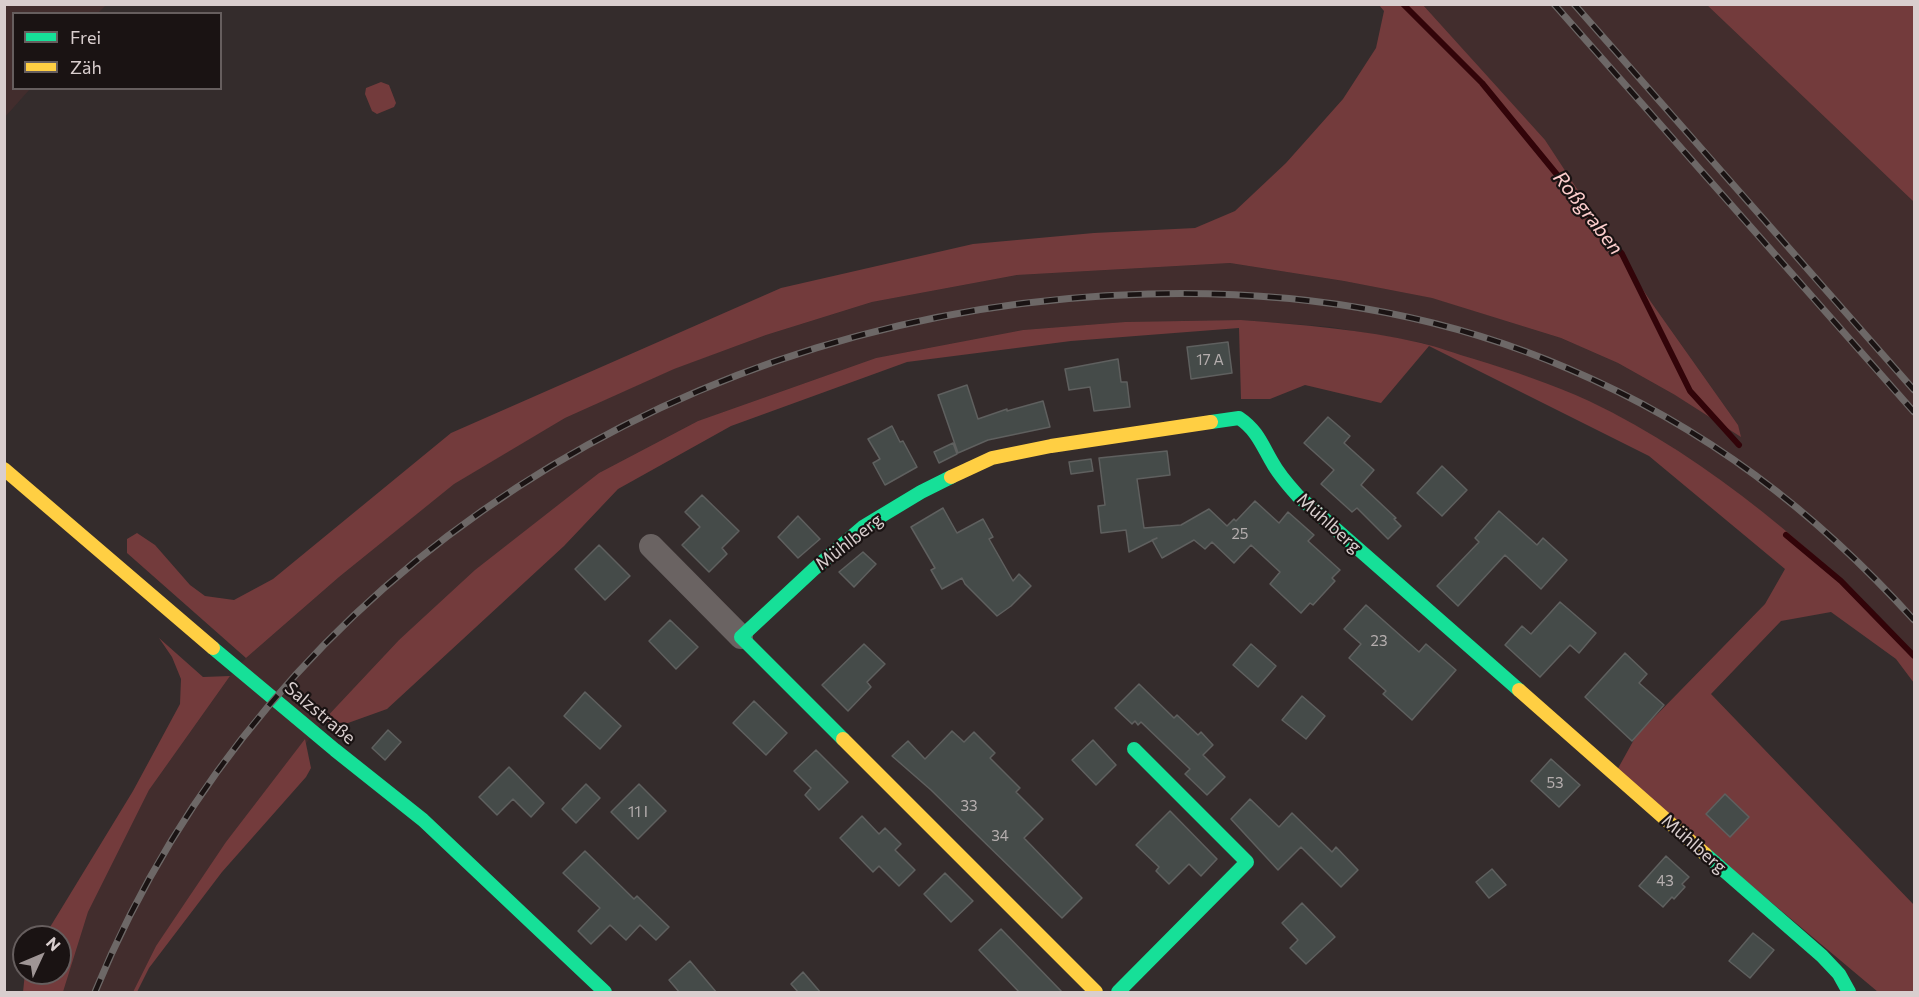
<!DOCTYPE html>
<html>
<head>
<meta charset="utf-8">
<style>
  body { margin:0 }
  #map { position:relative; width:1919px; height:997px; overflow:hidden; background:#342c2c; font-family:Commissioner,sans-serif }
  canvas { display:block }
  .frame { position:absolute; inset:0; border:6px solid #d9cece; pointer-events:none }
  .legend { position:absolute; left:12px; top:12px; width:210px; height:78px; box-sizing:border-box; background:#1a1313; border:2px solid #665e5e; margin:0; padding:8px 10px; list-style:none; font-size:18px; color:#d9cece }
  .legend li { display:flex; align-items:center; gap:12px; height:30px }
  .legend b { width:30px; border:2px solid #665e5e }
  .north { position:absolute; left:12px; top:925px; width:60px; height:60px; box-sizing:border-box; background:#1a1313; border:2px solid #665e5e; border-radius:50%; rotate:46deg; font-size:16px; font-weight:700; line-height:24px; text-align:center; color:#d9cece }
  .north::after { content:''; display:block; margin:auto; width:21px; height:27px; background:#9f9595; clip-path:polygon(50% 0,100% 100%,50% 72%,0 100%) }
</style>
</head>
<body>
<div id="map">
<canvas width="1919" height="997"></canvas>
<div class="frame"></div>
<ul class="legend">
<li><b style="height:8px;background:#16e098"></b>Frei</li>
<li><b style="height:8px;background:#ffcf43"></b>Zäh</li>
</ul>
<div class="north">N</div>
</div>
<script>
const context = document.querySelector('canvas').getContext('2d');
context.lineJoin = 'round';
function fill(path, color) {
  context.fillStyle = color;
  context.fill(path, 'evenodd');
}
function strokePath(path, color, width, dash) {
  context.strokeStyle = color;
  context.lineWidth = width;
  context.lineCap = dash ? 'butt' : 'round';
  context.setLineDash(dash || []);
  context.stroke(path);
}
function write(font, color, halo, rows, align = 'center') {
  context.font = font + ' Commissioner,sans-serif';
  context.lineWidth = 4.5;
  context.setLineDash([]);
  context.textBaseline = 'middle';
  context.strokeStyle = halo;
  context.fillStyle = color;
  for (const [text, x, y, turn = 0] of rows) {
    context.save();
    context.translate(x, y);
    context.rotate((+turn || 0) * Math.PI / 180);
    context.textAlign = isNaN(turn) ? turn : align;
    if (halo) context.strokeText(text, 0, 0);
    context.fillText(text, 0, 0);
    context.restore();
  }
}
fill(new Path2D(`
  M5,4L106,5L98,13L14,14V88L30,89L5,117Z
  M1423,5H1707L1914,202V653L1869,605L1769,518L1710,474L1650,435L1423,343L1331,327L1241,320L1125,322L1023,330L876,358L698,421L599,473L399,640L322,722L156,946L133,992H63L88,912L149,790L230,676L246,658L339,577L454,483L565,418L673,369L766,335L872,302L1017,275L1230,263L1344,281L1433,298L1561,338L1618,363L1675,395L1738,425L1651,302L1465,52Z`), '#422d2d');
fill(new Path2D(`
  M1379,5H1423L1545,140L1651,302L1738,425L1741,437L1675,395L1618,363L1561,338L1432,298L1344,281L1230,263L1017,275L872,302L766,335L674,369L565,418L454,484L339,577L246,658L127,553V539L137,533L155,545L190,585L205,596L234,600L273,579L451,433L781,288L973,244L1094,233L1195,228L1235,211L1286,163L1343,99L1376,48L1384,11Z
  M1707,5H1914V202Z
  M381,82L389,85L396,103L394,107L377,114L372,111L365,94L366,88Z
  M1241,320C1302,325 1362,329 1421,343C1439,347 1456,354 1474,359C1513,371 1552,384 1589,401C1711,459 1822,555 1914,653V683L1896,659L1831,612L1781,621L1711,694L1914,905V992H1878L1616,772L1636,736L1765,604L1785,569L1649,456L1429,346L1381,403L1305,385L1270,399H1241L1239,328L1071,341L907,362L731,426L618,489L564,546L387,709L348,723L322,722L399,640L475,570L599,473L698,421L876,358L1023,330L1125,322Z
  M159,638L203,677L230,676L149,790L88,912L63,992H23L25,973H60V937H44L133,791L180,704L181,679L172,657Z
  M305,739L311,768L306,777L222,872L149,968L137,992H133L156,946L226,842Z`), '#733b3c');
strokePath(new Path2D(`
  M1403,4L1482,83L1622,254L1690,391L1739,445
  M1786,535L1841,581L1914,656`), '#320409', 6);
const building = new Path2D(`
  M1228,342L1232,373L1191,379L1187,347Z
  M1118,359L1121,382H1127L1130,407L1094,411L1090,387L1069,390L1065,369Z
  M967,385L978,419L1007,409V411L1043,401L1050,427L988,440L958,453L938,395Z
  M1328,417L1350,436L1344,443L1374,470L1361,485L1396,518L1394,519L1401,526L1388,539L1357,508L1352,512L1321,484L1334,470L1304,443Z
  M892,426L900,442L903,441L917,467L885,485L873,463L880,459L868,439Z
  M953,443L957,454L939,463L934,452Z
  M1167,451L1170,475L1137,479L1144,528L1181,525L1209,509L1227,526L1234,519L1236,521L1255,501L1279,523L1288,512L1314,535L1308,541L1340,570L1332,578L1335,581L1313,605L1310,603L1301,613L1270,584L1280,572L1251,545L1234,563L1212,542L1205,549L1194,540L1162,558L1152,540L1157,538L1129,552L1126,530L1101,533L1098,506L1105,505L1099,458Z
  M1091,459L1093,471L1071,474L1069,462Z
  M1442,466L1467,490L1442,516L1417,493Z
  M702,495L739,531L722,548L727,554L709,572L682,545L700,527L685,512Z
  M943,508L957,533L983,519L993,537L989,539L1013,581L1019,574L1031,586L1011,606L997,616L965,584L962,578L942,589L931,570L935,568L911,527Z
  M1499,511L1537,545L1543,538L1567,560L1541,589L1505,555L1458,606L1437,586L1479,542L1475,538Z
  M798,516L820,539L798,558L778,537Z
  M599,545L630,576L605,600L575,569Z
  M863,552L876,564L854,587L839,572Z
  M1560,602L1596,633L1579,653L1570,645L1540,677L1505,645L1522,626L1531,634Z
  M1366,605L1419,652L1426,644L1456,670L1412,720L1383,694L1386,691L1349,658L1361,644L1344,629Z
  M670,620L698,647L676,669L649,641Z
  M864,644L885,664L867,682L871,687L848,711L822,685Z
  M1251,644L1276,666L1258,687L1233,665Z
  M1625,653L1647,674L1639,683L1664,705L1632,741L1585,697Z
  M1139,684L1174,718L1177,715L1198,735L1201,732L1213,745L1203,755L1225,777L1207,795L1185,774L1190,769L1141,722L1138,725L1135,721L1132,724L1115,708Z
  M585,692L621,726L600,749L564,716Z
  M1302,696L1325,716L1306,739L1282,720Z
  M754,701L787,733L766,755L733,723Z
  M388,730L401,742L385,760L372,748Z
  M952,731L964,742L974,732L995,753L990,758L1020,788L1016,792L1043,819L1024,838L1082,898L1062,918L931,790L892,756L908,741L925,759Z
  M1093,740L1116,765L1096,785L1072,760Z
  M816,750L848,782L819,810L805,795L811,788L794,771Z
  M1551,759L1580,785L1559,807L1531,781Z
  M509,767L544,803L531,817L513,799L497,815L479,797Z
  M586,784L600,798L576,823L562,809Z
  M639,784L666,811L638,839L611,812Z
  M1725,794L1749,817L1730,837L1706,814Z
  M1250,799L1279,827L1292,813L1332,852L1336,847L1358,870L1341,887L1301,847L1278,870L1231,819Z
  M1170,811L1217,859L1201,876L1189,864L1169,884L1156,871L1159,867L1136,845Z
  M862,816L879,834L885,828L901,844L895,850L915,870L899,886L879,866L873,872L840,838Z
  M585,851L634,899L637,896L669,927L656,940L640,925L626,940L610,925L591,944L578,931L600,908L563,873Z
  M1666,856L1689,877L1682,884L1685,887L1674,899L1672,897L1663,907L1639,886Z
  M1492,869L1506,885L1489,898L1476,882Z
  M945,873L973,901L951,922L924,894Z
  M1302,903L1335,937L1306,964L1290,948L1298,940L1282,923Z
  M1001,929L1063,993H1020L979,950Z
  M1753,933L1774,950L1750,978L1729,961Z
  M690,961L717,993H680L669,980Z
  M803,972L821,993H799L791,984Z`);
fill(building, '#454b49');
strokePath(building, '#5f605f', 1.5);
strokePath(new Path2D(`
  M651,546L741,637`), '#6a6362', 24);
strokePath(new Path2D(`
  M1211,422L1239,418C1257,430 1262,445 1272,462C1279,475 1289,486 1298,496L1519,690
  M213,648L335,750L423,820L605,992
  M843,739L741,637L814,569L863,527L921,492L951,477
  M1705,854L1822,956L1839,974L1849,992
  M1118,992L1247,862L1134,749`), '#16e098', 14);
strokePath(new Path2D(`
  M4,469L213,648
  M951,477L992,458L1051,446L1211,422
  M1519,690L1705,854
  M843,739L1096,992`), '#ffcf43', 14);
const rail = new Path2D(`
  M1554,4L1914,412
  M1574,4L1914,390
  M95,992C269,567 694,305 1148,294C1293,290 1435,311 1569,369C1705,427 1815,511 1914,620`);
strokePath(rail, '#6d6867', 7);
strokePath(rail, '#1a1313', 4.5, [14]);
write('15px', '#b4adad', null, [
  ["17 A",1210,360],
  ["25",1240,534],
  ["23",1379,641],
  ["53",1555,783],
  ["33",969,806],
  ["11 I",638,812],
  ["34",1000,836],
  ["43",1665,881]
]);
write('18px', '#d9cece', '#1a1313', [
  ["Mühlberg",1329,523,42],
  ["Mühlberg",849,542,-38],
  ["Salzstraße",320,713,40],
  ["Mühlberg",1694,844,41]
]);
write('italic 20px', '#fdcecd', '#1a1313', [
  ["Roßgraben",1588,213,52]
]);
</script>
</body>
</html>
